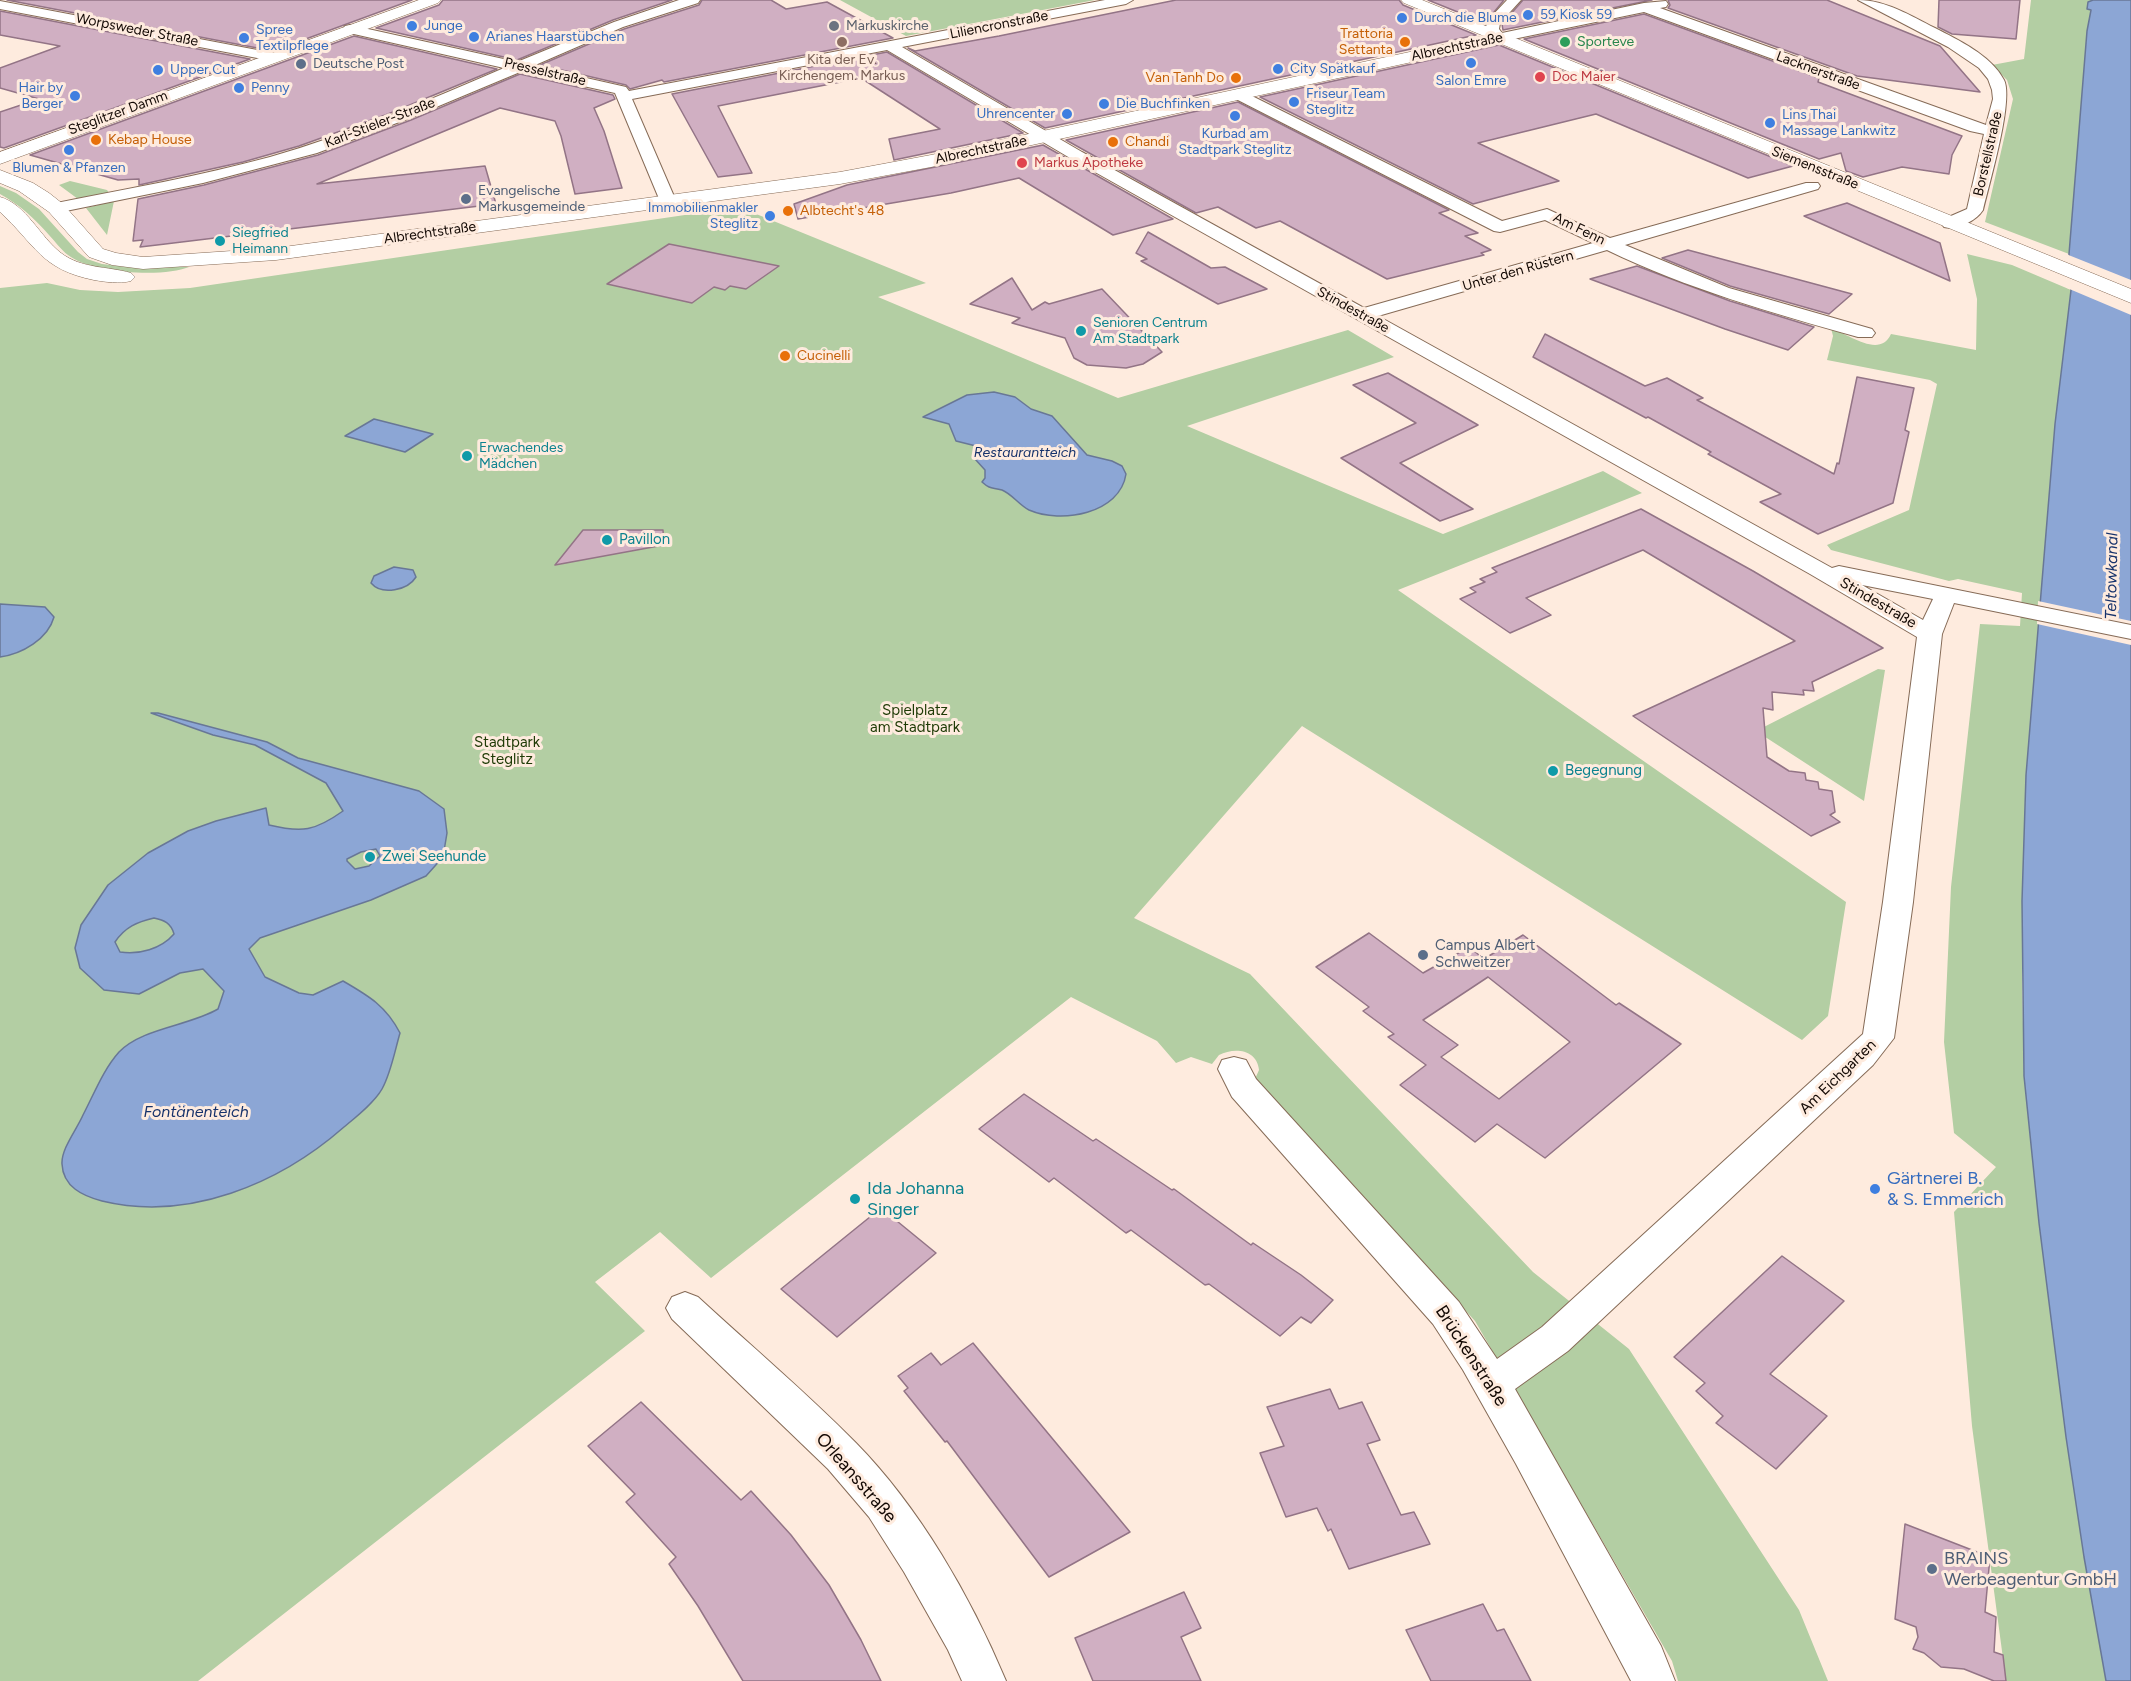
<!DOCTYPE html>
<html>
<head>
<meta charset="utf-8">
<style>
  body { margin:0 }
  canvas { display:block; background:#feebde }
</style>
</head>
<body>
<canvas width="2131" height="1681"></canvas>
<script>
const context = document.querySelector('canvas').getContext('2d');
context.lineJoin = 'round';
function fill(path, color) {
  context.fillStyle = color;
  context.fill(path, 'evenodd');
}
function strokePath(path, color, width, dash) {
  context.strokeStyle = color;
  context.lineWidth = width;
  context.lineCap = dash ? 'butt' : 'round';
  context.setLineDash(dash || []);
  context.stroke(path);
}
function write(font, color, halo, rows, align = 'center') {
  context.font = font + ' Figtree,sans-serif';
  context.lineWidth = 6;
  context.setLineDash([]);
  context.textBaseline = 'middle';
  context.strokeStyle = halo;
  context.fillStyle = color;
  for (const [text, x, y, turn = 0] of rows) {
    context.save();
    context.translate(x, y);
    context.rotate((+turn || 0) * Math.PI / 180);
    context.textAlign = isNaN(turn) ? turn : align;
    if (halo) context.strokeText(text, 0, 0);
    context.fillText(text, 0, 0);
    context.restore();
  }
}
fill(new Path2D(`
  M840,0H1095L906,36Z
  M2031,0H2093L2087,10H2091L2087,31L2069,254L1985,222L2013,99L2007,80L1992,65L2024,59Z
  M70,181L107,190L110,194L78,199L59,185Z
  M0,186L16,193L39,209L78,252L87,259L102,264L128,267H189C163,278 90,273 68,255C61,250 55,241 49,235C34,218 20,205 0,194Z
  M114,201L107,235L86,208Z
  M739,207L926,283L878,297L1118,398L1348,330L1394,357L1187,426L1443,534L1603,471L1642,493L1398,590L1846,902L1828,1016L1802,1040L1302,726L1134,918L1250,974L1533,1272L1629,1349L1799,1610L1828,1681H1678L1672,1661L1475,1321L1255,1079L1259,1070C1257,1049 1234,1047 1219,1055L1212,1064L1191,1057L1176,1063L1157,1041L1071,997L711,1278L660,1232L595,1282L645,1331L198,1681H0V288L47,283L80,290L118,292L190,288Z
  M1967,254L2012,265L2071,290L2055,424L2026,775L2022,975L2024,1076L2039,1223L2066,1437L2084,1557L2106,1681H2006L1972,1426L1954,1212L1996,1167L1954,1133L1944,1042L1951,887L1980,624L2020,626L2022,593L1958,579L1949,581L1831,550L1827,545L1909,510L1937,384L1930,380L1827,360L1833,336L1831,328C1848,334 1880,359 1891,334L1976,350L1977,299Z
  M1878,669L1885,670L1864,801L1756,731Z`), '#b3cea3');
const water = new Path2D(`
  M2093,0H2131V1681H2106L2084,1557L2066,1437L2039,1223L2024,1076L2022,901L2026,775L2055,424L2071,290L2069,254L2087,31L2091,10L2087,9L2088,2Z
  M994,392L1015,397L1031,409L1052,416L1087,455L1112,461L1122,466L1126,474C1120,514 1061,524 1029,510C1019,505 1012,494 1002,490C992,487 991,490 982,482L985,478V470L975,459L978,450L976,446L956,441L949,424L923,417L967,395Z
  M374,419L433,434L405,452L345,436Z
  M394,567L413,570L416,577C408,590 382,596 371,583L374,576Z
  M0,604L45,607L54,617C48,639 22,654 0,657Z
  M151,713H158L267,742L298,758L419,791L444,809L447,833L443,857L426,876L371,900L260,938L249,949L265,977L299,993L313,995L343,981C369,996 386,1006 400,1033C395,1050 391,1073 382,1089C374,1103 356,1117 344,1127C279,1184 188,1222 102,1201C83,1196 63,1187 62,1164C61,1149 77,1129 83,1115C94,1094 103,1070 119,1052C142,1028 189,1026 218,1009L224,991L203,969L180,973L139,994L104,990L80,968L75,948L81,925L108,885L148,853L188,831L216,821L266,808L269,825C302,833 315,831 343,811L326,783L255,745L213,735ZM376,849L380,856L369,866L355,869L347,861V859L361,852ZM154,918C164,920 171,923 174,934C161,949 139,955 120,952L115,942C125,927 137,922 154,918Z`);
fill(water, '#8ca6d5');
strokePath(water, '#687796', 1.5);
fill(new Path2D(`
  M2066,254L2131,280V315L2067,288Z
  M2038,601L2131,621V645L2037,624Z`), '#feebde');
const building = new Path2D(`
  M7,0H412L273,51Z
  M443,0H672L613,20L517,60L376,28L439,5Z
  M702,0H771L786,9L827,2L893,38L664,82L662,80L630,89L626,85L540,65L624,29L699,5Z
  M1176,0H1399L1403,5L1476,35L1045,128L908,48L915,51L999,36Z
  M1428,0H1504L1485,23Z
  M1523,0H1652L1503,30L1502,24Z
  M1668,0H1827L1940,46L1980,92L1857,76L1668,8L1670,5Z
  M1939,0H2020L2016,39L1952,34L1938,27Z
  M0,11L250,59L4,148L0,147V112L39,99L0,88V68L60,46L0,35Z
  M1644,14L1819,78L1818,82L1962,136L1952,155L1949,174L1902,167L1863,177L1846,171L1841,153L1819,159L1524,39Z
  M354,36L497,69L388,114L299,146L243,162L139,185V179L118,180L30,155Z
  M1499,45L1793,166L1748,178L1596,114L1478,143L1559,181L1473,204L1260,97Z
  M887,52L1023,133L894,160L889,139L940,129L861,78L718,106L752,173L718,177L672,94Z
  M520,74L613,95L615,99L594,108L604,131L622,188L575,194L561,136L555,121L500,108L317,184L485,166L496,204L157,245L140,247L143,240L133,241L138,199L204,185L318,155L411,120Z
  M1238,102L1449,210L1439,213L1478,233L1465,236L1491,250L1481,253L1484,255L1387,279L1280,221L1256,228L1218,207L1196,213L1066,140Z
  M1043,145L1173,219L1113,235L1019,178L951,193L798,219L794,204L847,185Z
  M1847,203L1940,243L1950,281L1804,216Z
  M1148,232L1211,268L1225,267L1267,289L1218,304L1141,261L1147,259L1136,253Z
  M669,244L779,266L746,289L730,286L725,290L714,287L692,303L607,284Z
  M1688,250L1852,294L1829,314L1730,286L1662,258Z
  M1637,266L1730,301L1814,327L1788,350L1725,329L1590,279Z
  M1012,278L1032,310L1045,302L1049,304L1102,289L1162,352L1143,364L1126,368L1087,365L1074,358L1065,338L1012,323L1020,318L970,304Z
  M1545,334L1645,386L1667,378L1703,398L1697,400L1834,474L1837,463L1839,464L1857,377L1914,388L1905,430L1909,432L1893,503L1818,534L1760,502L1781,494L1708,454L1711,452L1648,417L1646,418L1533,357Z
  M1388,373L1478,425L1400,463L1473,509L1440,521L1341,458L1416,423L1353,385Z
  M1641,509L1753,571L1883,648L1812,682L1814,691L1803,690L1804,695L1772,692L1773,710L1763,708L1767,757L1789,771L1805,773L1806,780L1818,782L1819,789L1832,791L1835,812L1830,815L1840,822L1811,836L1633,716L1795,641L1643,550L1526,598L1551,615L1510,633L1460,599L1476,592L1470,588L1485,582L1480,579L1497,572L1492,568Z
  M583,530H663L664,545L555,565Z
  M1369,933L1423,973L1469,947L1484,959L1523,935L1616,1005L1619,1003L1681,1044L1545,1158L1497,1124L1475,1142L1400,1085L1426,1065L1388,1037L1394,1034L1363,1011L1369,1007L1316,967ZM1488,977L1570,1042L1499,1099L1441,1057L1458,1045L1423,1020Z
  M1024,1094L1093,1141L1096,1139L1172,1190L1174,1189L1251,1245L1253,1243L1301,1275L1333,1300L1311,1323L1301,1317L1280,1336L1209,1284L1205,1285L1131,1230L1126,1233L1054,1178L1049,1182L979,1129Z
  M881,1208L936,1253L837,1337L781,1289Z
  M1782,1256L1844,1301L1770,1374L1827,1416L1776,1469L1716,1423L1723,1416L1696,1391L1705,1383L1674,1357Z
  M973,1343L1130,1532L1049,1577L947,1441L945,1442L904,1391L908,1388L898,1376L931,1353L941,1365Z
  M1330,1389L1339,1409L1362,1402L1380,1440L1367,1444L1401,1515L1414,1512L1430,1544L1349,1569L1331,1529L1328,1531L1317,1508L1286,1517L1260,1453L1284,1446L1267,1407Z
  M641,1402L741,1500L751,1491L791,1535L829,1585L861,1640L881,1681H743L698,1606L669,1564L676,1557L626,1502L635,1494L588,1446Z
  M1905,1524L1990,1557L1985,1612L1996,1617L1994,1652L2003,1655L2006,1681H1994L1964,1669L1941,1667L1924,1653L1913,1649L1918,1637L1916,1627L1895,1619Z
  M1184,1592L1201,1628L1181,1637L1201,1681H1093L1075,1638Z
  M1483,1604L1497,1631L1504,1629L1531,1681H1431L1406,1630Z`);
fill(building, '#d0afc2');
strokePath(building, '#937486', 1.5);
const street = new Path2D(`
  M679,0H700L698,3L623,27L533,66L626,87L629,91L1105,0H1133L1126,4L902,47L1082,152L1364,308L1593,243L1545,220L1500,232L1494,231L1234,98L1232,95L1234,92H1244L1502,221L1547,209L1610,238L1806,183H1818L1820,186L1818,189L1625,245L1729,288L1872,329L1875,333L1872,337H1858C1772,313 1688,289 1607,250L1378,316L1832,568L1839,566L2131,625V639L1954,603L1942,634L1913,902L1894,1038L1873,1065L1568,1351L1515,1389L1661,1646L1675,1681H1631L1516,1464L1463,1370L1433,1324L1232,1097L1218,1069L1222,1060L1234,1057L1246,1060L1256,1079L1459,1302L1497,1359L1542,1327L1863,1034L1883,902L1917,637L1810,574L1070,158L887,50L632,99L676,201L668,206L660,201L615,93L520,72L410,118L317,153L203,183L56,213L48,208L56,203C127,189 200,176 270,157C350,134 428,101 504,68L345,32L343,29L345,26L350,25L517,62L614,22ZM1862,585L1933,599L1923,620Z
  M1507,0H1521L1500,23L1499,29L1502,33L1644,3L1666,1L1668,4L1666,7L1660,8L1986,125L1993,99L1992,90L1988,79L1979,68L1948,47L1858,0C1886,0 1911,16 1935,28C1958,40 1991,55 2004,80C2014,100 1989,184 1983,210C1976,221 1958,230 1944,227L1941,223L1944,219L1967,209L1984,134L1970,131L1644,12L1499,42L1494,41L1485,29L1489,19Z
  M0,1L273,53L280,57L273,61L0,9Z
  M685,1292L698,1297C750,1345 806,1392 856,1443C919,1507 971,1597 1006,1681H962L948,1650L904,1572L869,1517L828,1469L672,1319L666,1308L672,1297Z`);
const secondary = new Path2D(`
  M419,0H441L438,3L0,164V152Z
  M1401,0H1422L2131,289V303L1499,43L931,167L840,184L276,260L143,269L112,265L89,257L49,212L19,191L0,183V170L33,183L49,193L63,204L103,249L116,253L143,257L276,248L840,172L931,155L1484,36L1404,3Z
  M0,197C26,204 40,237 61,253C82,269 107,266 131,273L135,277L131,281C119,284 106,282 94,280C40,269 36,245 0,212Z`);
strokePath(street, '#866b57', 2);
strokePath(secondary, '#866b57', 1);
fill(street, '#fff');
fill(secondary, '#fff');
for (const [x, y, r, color] of [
  [1528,15,6,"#3f7fe0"],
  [1402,18,6,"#3f7fe0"],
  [412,26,6,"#3f7fe0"],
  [834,26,6,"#6b7280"],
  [474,37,6,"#3f7fe0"],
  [244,38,6,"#3f7fe0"],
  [842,42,6,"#8d6e63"],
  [1405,42,6,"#e8710a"],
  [1565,42,6,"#2e9e5b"],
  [1471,63,6,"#3f7fe0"],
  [301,64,6,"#5c6f8a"],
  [1278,69,6,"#3f7fe0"],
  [158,70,6,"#3f7fe0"],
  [1540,77,6,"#e0444e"],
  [1236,78,6,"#e8710a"],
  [239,88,6,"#3f7fe0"],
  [75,96,6,"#3f7fe0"],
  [1294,102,6,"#3f7fe0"],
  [1104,104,6,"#3f7fe0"],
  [1067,114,6,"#3f7fe0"],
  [1235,116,6,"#3f7fe0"],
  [1770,123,6,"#3f7fe0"],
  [96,140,6,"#e8710a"],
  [1113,142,6,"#e8710a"],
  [69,150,6,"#3f7fe0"],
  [1022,163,6,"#e0444e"],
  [466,199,6,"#5c6f8a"],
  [788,211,6,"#e8710a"],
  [770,216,6,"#3f7fe0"],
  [220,241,6,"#0f9aa8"],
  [1081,331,6,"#0f9aa8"],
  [785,356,6,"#e8710a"],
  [467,456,6,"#0f9aa8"],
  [607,540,6,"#0f9aa8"],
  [1553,771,6,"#0f9aa8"],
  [370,857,6,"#0f9aa8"],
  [1423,955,6,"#5c6f8a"],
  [1875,1189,6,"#3f7fe0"],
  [855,1199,6,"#0f9aa8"],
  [1932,1569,6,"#5c6f8a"]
]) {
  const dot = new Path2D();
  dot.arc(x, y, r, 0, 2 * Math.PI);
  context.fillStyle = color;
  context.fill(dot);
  strokePath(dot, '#feebde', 2);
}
write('14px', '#366cbe', '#feebde', [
  ["59 Kiosk 59",1540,15],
  ["Durch die Blume",1414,18],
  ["Junge",424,26],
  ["Spree",256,30],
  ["Textilpflege",256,46],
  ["Arianes Haarstübchen",486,37],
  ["City Spätkauf",1290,69],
  ["Upper Cut",170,70],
  ["Salon Emre",1471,81,"center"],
  ["Hair by",63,88,"right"],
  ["Berger",63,104,"right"],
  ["Penny",251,88],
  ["Friseur Team",1306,94],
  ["Steglitz",1306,110],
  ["Die Buchfinken",1116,104],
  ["Uhrencenter",1055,114,"right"],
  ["Lins Thai",1782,115],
  ["Massage Lankwitz",1782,131],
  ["Kurbad am",1235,134,"center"],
  ["Stadtpark Steglitz",1235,150,"center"],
  ["Blumen & Pfanzen",69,168,"center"],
  ["Immobilienmakler",758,208,"right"],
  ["Steglitz",758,224,"right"]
], 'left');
write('14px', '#130904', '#feebde', [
  ["Liliencronstraße",999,25,-11],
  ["Worpsweder Straße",137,30,11],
  ["Albrechtstraße",1457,47,-12],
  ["Lacknerstraße",1818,71,20],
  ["Presselstraße",545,72,13],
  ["Steglitzer Damm",118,113,-20],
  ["Karl-Stieler-Straße",380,123,-21],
  ["Albrechtstraße",981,150,-12],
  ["Borstellstraße",1988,154,-77],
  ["Siemensstraße",1815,168,22],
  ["Am Fenn",1579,229,26],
  ["Albrechtstraße",430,233,-8],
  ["Unter den Rüstern",1518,271,-16],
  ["Stindestraße",1353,310,29]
]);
write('14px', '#5b616d', '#feebde', [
  ["Markuskirche",846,26]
], 'left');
write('14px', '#c56008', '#feebde', [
  ["Trattoria",1393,34,"right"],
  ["Settanta",1393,50,"right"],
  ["Van Tanh Do",1224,78,"right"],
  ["Kebap House",108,140],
  ["Chandi",1125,142],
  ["Albtecht's 48",800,211],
  ["Cucinelli",797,356]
], 'left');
write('14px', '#27864d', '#feebde', [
  ["Sporteve",1577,42]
], 'left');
write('14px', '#785e54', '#feebde', [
  ["Kita der Ev.",842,60],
  ["Kirchengem. Markus",842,76]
]);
write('14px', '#4e5e75', '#feebde', [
  ["Deutsche Post",313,64],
  ["Evangelische",478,191],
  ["Markusgemeinde",478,207]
], 'left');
write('14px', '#be3a42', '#feebde', [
  ["Doc Maier",1552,77],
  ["Markus Apotheke",1034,163]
], 'left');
write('14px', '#0d838f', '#feebde', [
  ["Siegfried",232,233],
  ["Heimann",232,249],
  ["Senioren Centrum",1093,323],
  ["Am Stadtpark",1093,339],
  ["Erwachendes",479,448],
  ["Mädchen",479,464]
], 'left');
write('italic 14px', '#16326b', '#feebde', [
  ["Restaurantteich",1025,453]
]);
write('15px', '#0d838f', '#feebde', [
  ["Pavillon",619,540],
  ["Begegnung",1565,771],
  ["Zwei Seehunde",382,857]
], 'left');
write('15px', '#130904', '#feebde', [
  ["Stindestraße",1878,603,30],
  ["Am Eichgarten",1838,1077,-44]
]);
write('15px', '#1e3a05', '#feebde', [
  ["Spielplatz",915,711],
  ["am Stadtpark",915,728],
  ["Stadtpark",507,743],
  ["Steglitz",507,760]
]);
write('15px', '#4e5e75', '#feebde', [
  ["Campus Albert",1435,946],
  ["Schweitzer",1435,963]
], 'left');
write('italic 16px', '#16326b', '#feebde', [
  ["Teltowkanal",2112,576,-89],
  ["Fontänenteich",196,1112]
]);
write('18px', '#366cbe', '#feebde', [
  ["Gärtnerei B.",1887,1179],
  ["& S. Emmerich",1887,1200]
], 'left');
write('18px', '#0d838f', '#feebde', [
  ["Ida Johanna",867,1189],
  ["Singer",867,1210]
], 'left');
write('18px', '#130904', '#feebde', [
  ["Brückenstraße",1471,1356,57],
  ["Orleansstraße",856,1478,49]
]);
write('18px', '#4e5e75', '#feebde', [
  ["BRAINS",1944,1559],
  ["Werbeagentur GmbH",1944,1580]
], 'left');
</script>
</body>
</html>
